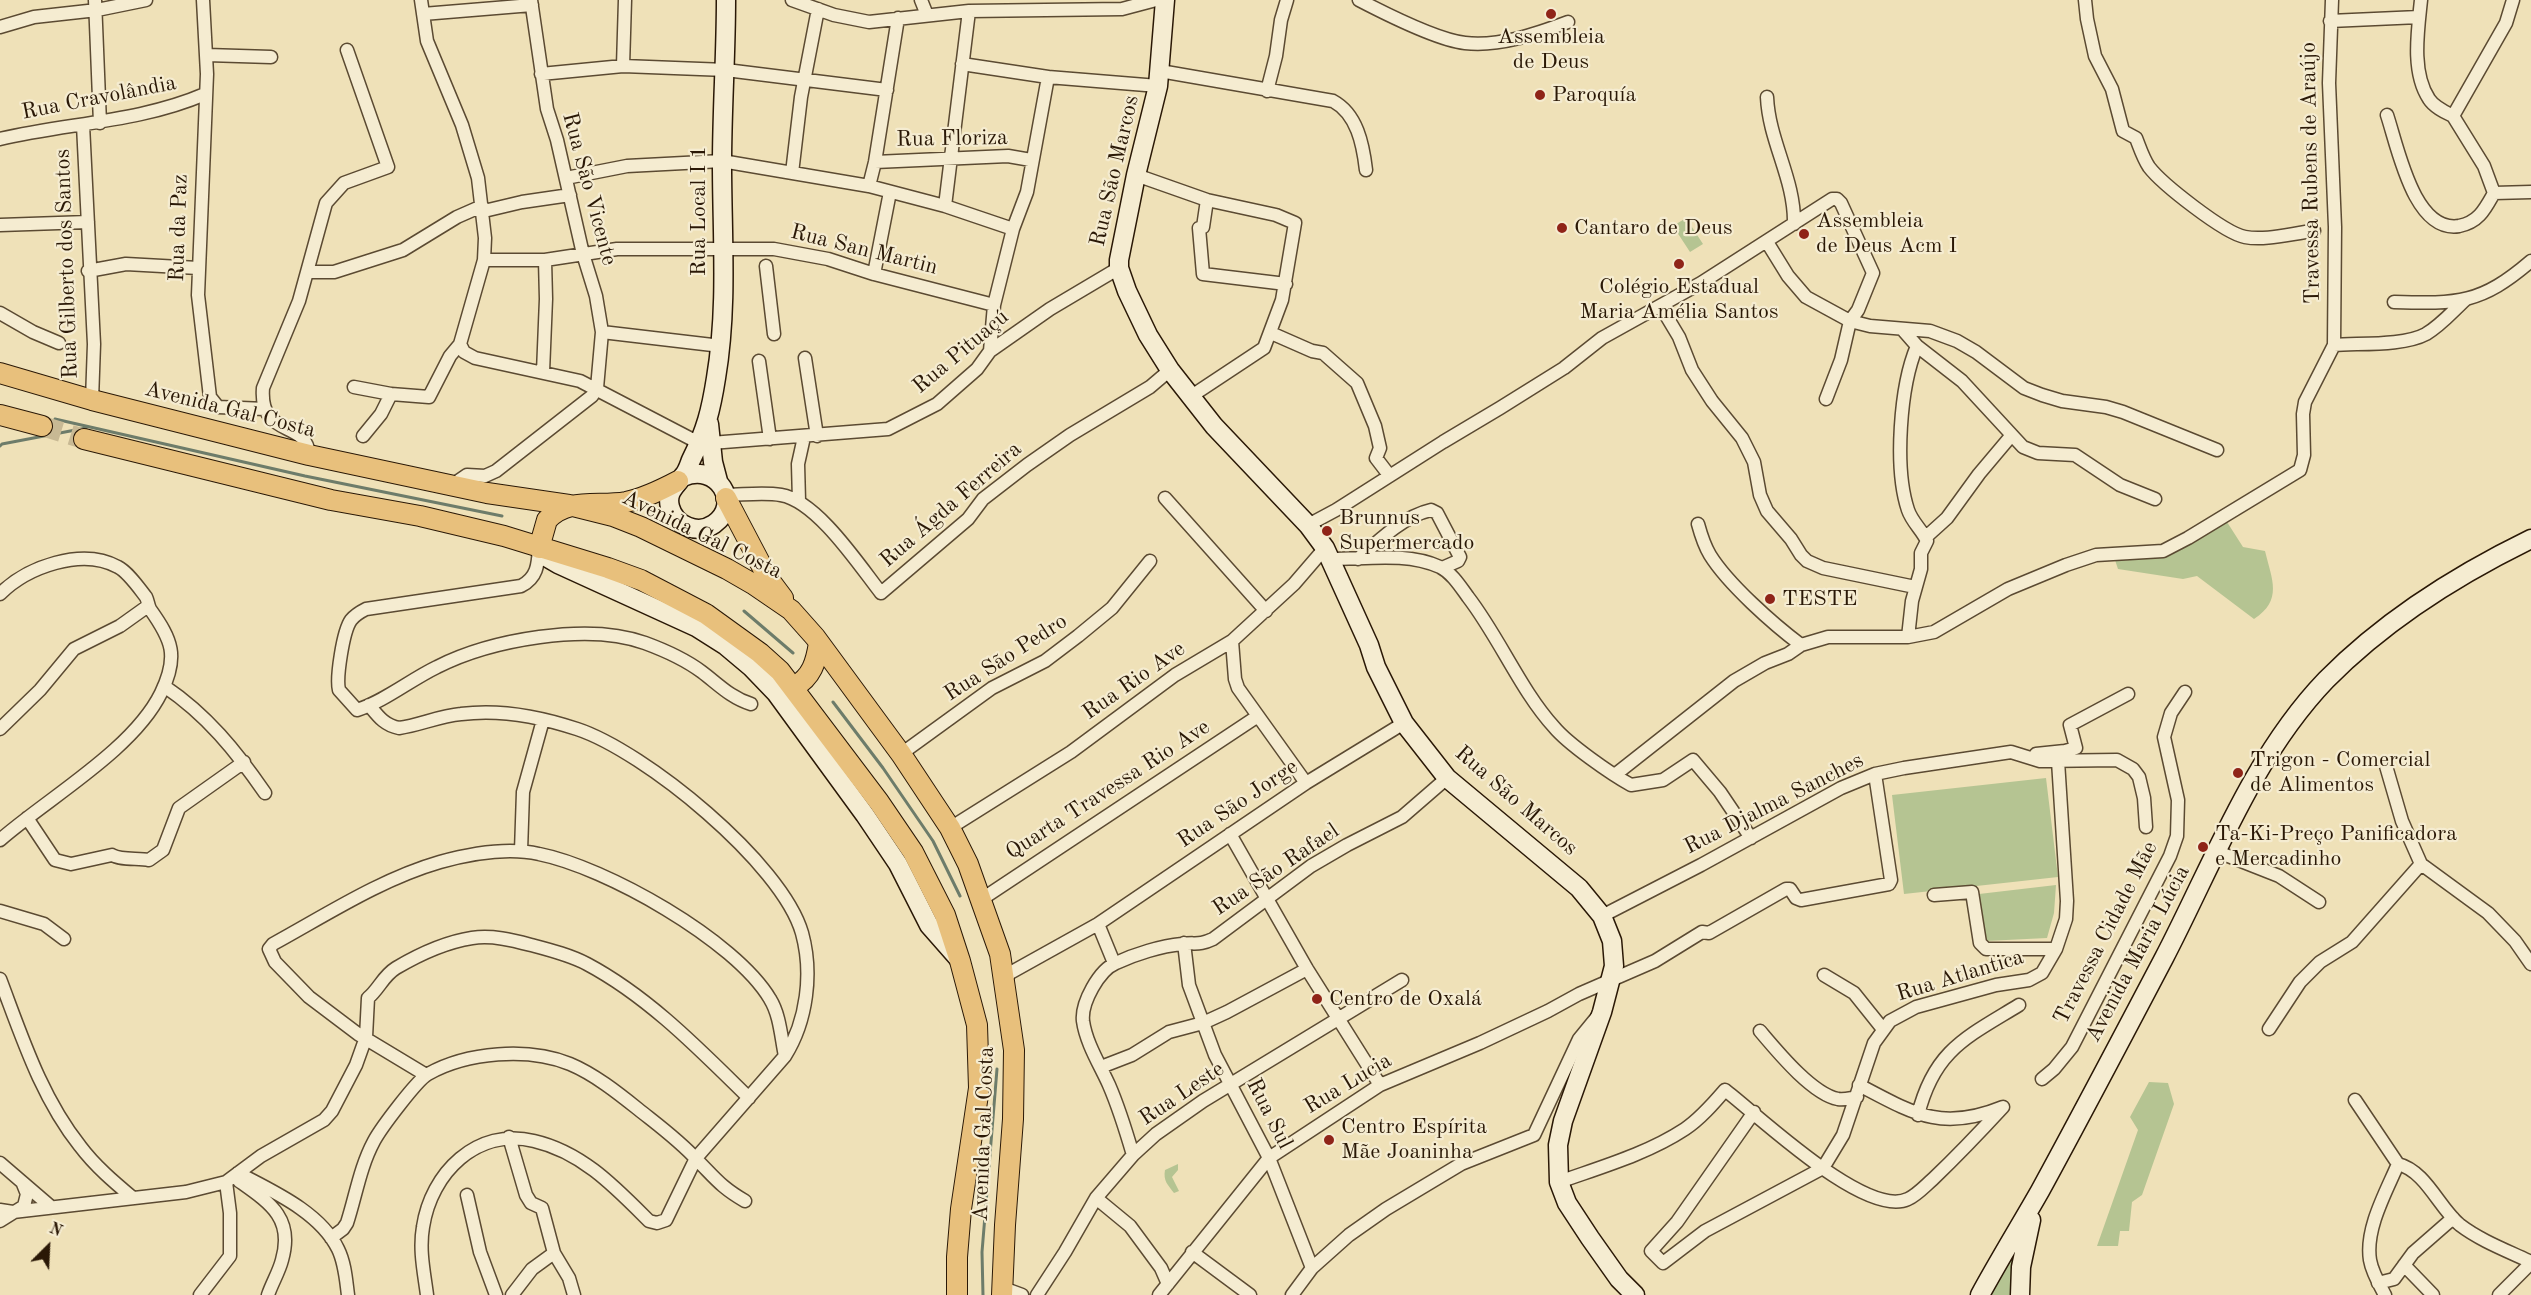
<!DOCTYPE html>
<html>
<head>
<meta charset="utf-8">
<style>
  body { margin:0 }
  #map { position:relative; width:2531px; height:1295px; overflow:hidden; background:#efe1b8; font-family:"Old Standard TT",serif }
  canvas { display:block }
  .north { position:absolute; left:18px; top:1217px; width:60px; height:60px; -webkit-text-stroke:4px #f5ecd1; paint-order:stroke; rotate:24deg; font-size:16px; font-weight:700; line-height:24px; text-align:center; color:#2a1806 }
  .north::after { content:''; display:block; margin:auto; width:21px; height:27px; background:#2a1806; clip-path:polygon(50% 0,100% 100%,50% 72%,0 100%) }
</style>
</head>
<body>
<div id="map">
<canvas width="2531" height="1295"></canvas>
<div class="north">N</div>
</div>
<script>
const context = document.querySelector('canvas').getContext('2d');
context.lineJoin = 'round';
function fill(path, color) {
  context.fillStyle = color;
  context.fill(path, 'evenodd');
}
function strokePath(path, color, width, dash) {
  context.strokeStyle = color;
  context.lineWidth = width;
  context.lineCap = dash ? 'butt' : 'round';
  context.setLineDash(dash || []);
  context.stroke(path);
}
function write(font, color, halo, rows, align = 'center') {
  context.font = font + ' "Old Standard TT",serif';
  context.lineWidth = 4.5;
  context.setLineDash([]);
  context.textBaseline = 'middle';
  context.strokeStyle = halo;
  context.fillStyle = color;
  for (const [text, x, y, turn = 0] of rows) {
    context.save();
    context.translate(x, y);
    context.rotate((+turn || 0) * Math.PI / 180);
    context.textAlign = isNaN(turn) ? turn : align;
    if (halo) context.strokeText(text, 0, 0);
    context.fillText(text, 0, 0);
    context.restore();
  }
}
fill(new Path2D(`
  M1686,218L1703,244L1690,252L1673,226Z
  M2227,522L2243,547L2265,551C2272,580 2283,600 2254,619L2197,576L2183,579L2118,569L2115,560L2176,552Z
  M2046,778L2058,877L1904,894L1892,795Z
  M2056,885L2054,913L2047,938L1986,941L1979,894Z
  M2149,1082L2168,1083L2174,1104L2142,1195L2132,1202L2129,1231H2120L2118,1246H2097L2138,1130L2130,1117Z
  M1178,1164V1170L1172,1177L1179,1191L1174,1193C1168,1185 1163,1181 1165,1170Z
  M2016,1246L2010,1295H1988Z`), '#b5c492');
strokePath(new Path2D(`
  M55,419L305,476L502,516
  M0,446L2,444L86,428
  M744,611L793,653
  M833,702L883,768L933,841L960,896
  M983,1295L982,1252L997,1069`), '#6d7c6a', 3);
strokePath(new Path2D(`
  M42,426L84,439`), '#c8b994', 20, [20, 10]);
const street = new Path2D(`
  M95,0L100,123
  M203,0L207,74L198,295L210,397L218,407L265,409
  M792,0L834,15L869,22L969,11L1122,9L1156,0
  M921,0L927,15
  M1359,0C1384,13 1438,40 1465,43C1499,47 1536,34 1568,22
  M2085,0L2087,19L2095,56L2112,89L2123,131L2136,138C2140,148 2143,158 2149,167C2162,184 2224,233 2245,237C2266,241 2293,233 2314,231
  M2421,0C2418,30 2411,72 2429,99C2434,107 2445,112 2453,116
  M423,14L532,5
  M2330,21L2419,17
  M0,27L34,17L97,10L146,0
  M207,55L271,57
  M962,64L1048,77L1158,86
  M623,66L625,0
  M1160,71L1333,101C1357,114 1363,144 1366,170
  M541,74L623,66L726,70L887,90
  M1267,91L1276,56L1281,20L1287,0
  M1767,97C1769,142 1795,179 1794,224
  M2387,115C2398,148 2414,233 2459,226C2479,222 2485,209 2494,193L2484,166L2453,116
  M2453,116L2506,23L2513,0
  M83,125L94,344L92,400
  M0,139C68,123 140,122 205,94
  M875,162L1008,156L1031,160
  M792,173L801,97L818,9
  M1136,175L1207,200L1276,215L1295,223L1282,300L1264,348L1190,397
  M566,178L627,166L722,161L869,186L945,206L1013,229
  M869,186L875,162L898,18
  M2494,193L2531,192
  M1207,200L1203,227L1199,228L1203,274L1286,284
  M945,206L969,11
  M484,211L522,202L570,195
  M0,225L88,222
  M1767,242L1788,276L1806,297L1850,321L1870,326L1930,331L1957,341L1976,352L2024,388L2042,395L2062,401L2106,407L2123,412L2217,450
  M484,260H545L617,249H774L828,259L874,274L994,305
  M766,266L774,334
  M88,271L126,264L198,268
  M307,272H334L403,250L457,217L482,206
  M874,274L890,192
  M2394,302C2458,304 2481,304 2531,261
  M1661,307L1679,337L1692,370L1712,401L1742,438L1754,462L1760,495L1767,511L1791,539L1801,555L1807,561L1823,568L1915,587
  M0,313L33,332L59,343
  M1903,330L1917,346C1900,386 1894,468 1908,510C1912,522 1922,530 1927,541L1921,553V569L1912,601L1908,637
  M602,332L721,346
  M1271,333L1312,351L1323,353L1357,383L1375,426L1380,448L1376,458L1389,475
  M460,344L464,352L475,358L580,381L699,443
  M2334,345C2359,343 2404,346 2426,334C2441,325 2452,312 2465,300
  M1917,346L1962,381L2023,447L2038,453L2075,455L2120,485L2155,499
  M990,351L994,305L1013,229L1027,192L1048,77
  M805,358L817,436
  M759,361L770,439
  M543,372L546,299L545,260
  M354,387L391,394L429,397L450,356L460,344L484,260L485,238L478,178L462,125L427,41L421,0
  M363,436L381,414L391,394
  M711,443L888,429L937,404L977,369L990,351L1050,309L1119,268
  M309,455C307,419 259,439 263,388L299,301L326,203L344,183L388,167L347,50
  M451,486L467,475L485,476L496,471L592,396L597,388L602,332L596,296L583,254L557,140L547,109L531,0
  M725,495C743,495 763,492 781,495C817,501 859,565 881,593L968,519L983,499L1027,465L1070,435L1150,387L1170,370
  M1165,498L1266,611
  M799,501L798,464L804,437
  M1698,524C1701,535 1704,545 1710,555C1728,584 1773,624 1801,645
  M1308,525L1336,510L1443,442L1500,408L1564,368L1602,338L1701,283L1832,199H1837L1841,203L1873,273L1858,310L1850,321L1841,360L1826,399
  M1926,537L1947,518L1979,474L2011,436
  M539,548C538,565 537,578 521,586L366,609C360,612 355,615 351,620C343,631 336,678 339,690L357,710C385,701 410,680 437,667C490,640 588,622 645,643C664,650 686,660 702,672C718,684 731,698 751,704
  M1331,559C1367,559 1406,552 1440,567C1452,573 1460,586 1468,597C1499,637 1521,691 1554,727C1568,744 1611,774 1631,785L1663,780L1693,760L1720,792L1751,838
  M1358,559C1378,541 1404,516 1431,510L1437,513L1460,557L1458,561L1442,568
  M0,594C27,567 82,547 118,567C128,572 139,588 146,597C148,601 148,605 150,609C172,640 179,656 161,693C133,750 48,798 0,840
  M1232,641L1235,679L1238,688L1306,783
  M164,686C207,715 236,751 265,793
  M369,705C378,716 384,725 399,728C420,725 439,716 461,714C499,709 541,717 577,729C644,751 782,863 802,933C813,973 807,1021 785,1056L696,1158L666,1220L657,1223L649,1221C615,1187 582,1152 534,1141C477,1127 431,1173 423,1227C419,1250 424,1272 427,1295
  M0,729L40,690L74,649L120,626L148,606
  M901,754L992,688L1045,661L1078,636L1112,608L1150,561
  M2036,754L2065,751L2076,748L2070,725L2128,694
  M2386,766L2402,821L2421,864L2488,913L2515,941L2531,964
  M1616,774L1734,681L1765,663L1788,654L1801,645L1828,637H1908L1934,632L2008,589L2066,565L2096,555L2163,551L2188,538L2300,470L2304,455L2303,414L2305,402L2334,345L2335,227L2329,83L2332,0
  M27,818L55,860L71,864L112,855C120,860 138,858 149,860L163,850L179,808L244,762
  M950,828L1071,752L1175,675L1232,641L1294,584L1325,548
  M1230,834L1307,969L1380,1085
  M521,851L523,792L543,720
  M2218,852L2279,876L2319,902
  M1934,895L1972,892L1980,943L1986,949H2056
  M982,899L1258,716
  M0,911L44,924L64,939
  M1602,916L1701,865L1841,788L1875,774L1904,768L2011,752L2040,761L2117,760L2133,769L2139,777L2144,798L2146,827
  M1098,924L1114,963
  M1184,943L1189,985L1215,1055L1269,1158L1312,1268
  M1824,975L1854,993L1882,1028
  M0,979C22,1037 41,1097 80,1146C95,1166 114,1182 133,1198
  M1005,980L1010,973L1098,924L1306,783L1404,723
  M2269,1029L2300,982L2320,962L2352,942L2421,864
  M1760,1031C1777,1051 1812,1094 1838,1099C1845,1100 1850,1098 1857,1097
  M1101,1067L1132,1055L1169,1032L1203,1023L1227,1012L1307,969
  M426,1075L358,1034L309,997L275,962L269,949L273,944C326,915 381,879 440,862C469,854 508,847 539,854C605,867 735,940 770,999C780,1015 781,1037 785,1056
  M2042,1079L2054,1069L2072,1047L2170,856L2177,836L2178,800L2164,737L2171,713L2185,692
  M2355,1100L2398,1164C2386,1192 2365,1229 2370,1260C2372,1272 2379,1284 2385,1295
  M1754,1112L1677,1222L1651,1251L1663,1263L1705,1231L1823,1168L1843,1135L1874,1043L1890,1021L1916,1007L1996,985L2029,980L2042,973L2056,949L2066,919L2067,901L2058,761
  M1918,1115C1934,1050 1967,1037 2019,1005
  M509,1137L526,1195L531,1203L542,1208L554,1253L569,1278L574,1295
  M1133,1155C1126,1131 1119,1108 1109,1085C1100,1065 1086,1043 1083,1021C1081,1003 1099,970 1116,963C1135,954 1161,946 1182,944C1196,942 1198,946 1213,939L1311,866L1347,845L1402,817L1447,778
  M0,1163L50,1206
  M2398,1164C2426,1171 2439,1208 2460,1225C2481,1241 2508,1251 2531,1262
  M238,1173C272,1191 320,1212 338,1249C345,1263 346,1280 348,1295
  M239,1181C270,1203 294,1218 282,1260C279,1272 272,1283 268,1295
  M1559,1182C1601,1167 1647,1154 1685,1129C1700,1119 1713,1104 1725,1090C1759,1116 1866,1219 1908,1199C1917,1195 1925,1186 1933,1179C1957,1156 1980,1132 2003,1107C1942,1132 1914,1114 1859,1085
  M467,1195L480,1252L496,1295
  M1096,1198L1130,1226L1161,1268L1168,1284
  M0,1210L13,1212L186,1192L226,1182L261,1156L324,1120L332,1111L356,1065L366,1037L368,998C379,989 383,976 396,968C418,955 446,942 472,938C492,935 512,940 531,945C550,950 570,955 587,964C649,997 700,1050 749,1098
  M0,1221L24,1206L27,1194L23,1184
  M331,1238L343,1229L347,1223C356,1195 360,1167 374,1141C381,1128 417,1080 428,1074C467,1052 528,1047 570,1064C594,1074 618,1093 638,1109C658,1125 680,1141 697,1160C716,1179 721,1187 745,1201
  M1192,1252L1250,1295
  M2404,1265L2433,1295
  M2378,1283L2394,1279L2413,1253L2453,1218
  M1003,1288L1022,1295
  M200,1295L230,1256V1213L226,1182
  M512,1295L532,1269L554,1253
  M1037,1295L1065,1252L1096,1198L1133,1155L1156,1134L1203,1101L1402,980
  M1159,1295L1269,1158L1380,1085L1480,1043L1548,1011L1579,994L1655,961L1702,932L1709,933L1786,889H1790L1796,898L1801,900L1889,884L1891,880L1875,774
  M1292,1295L1312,1268L1349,1235L1386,1209L1461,1164L1534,1135L1579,1039L1597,1017
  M2499,1295L2531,1263`);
const secondary = new Path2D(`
  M1165,0L1158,86L1136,175L1119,260V268L1127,291L1148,335L1170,370L1214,426L1308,525L1325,548L1369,645L1376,667L1404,723L1447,778L1579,888L1602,916L1612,941L1614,966L1602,1012L1563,1121L1558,1145L1559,1182L1567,1203L1590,1238L1619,1279L1635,1295
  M709,424L713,462L718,481
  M683,477C717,462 743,504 714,524C698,535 675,526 670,507C666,492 676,486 683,476C687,472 689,465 691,460C706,430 711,410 716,378C728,307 722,235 722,164C722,109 726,55 726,0
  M539,548L546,557L558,564L696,627L726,646L751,667L776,693L865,815L898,864L929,925L958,958
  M1980,1295C1999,1260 2020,1226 2040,1191C2082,1114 2123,1036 2164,958C2213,864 2252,757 2326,680C2385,620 2455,576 2531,539
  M2020,1295L2021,1267L2031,1220`);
const primary = new Path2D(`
  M0,373L92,400L309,455L487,493L569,505L613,516L641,527L727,569L753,584L791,610L815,637L901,754L950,828L968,864L1000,954L1014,1050L1013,1119L1005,1225L1002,1295
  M0,415L42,426
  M84,439L331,500L420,516L504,536L608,568L641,580L706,614L760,653L780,671L879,802L913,852L945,915L960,961L977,1025L979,1088L961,1209L957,1257V1295
  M726,498L768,578L783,598
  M539,548L547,520C568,497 598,507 626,502C645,498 661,490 678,481
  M794,687C812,677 816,662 819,643`);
strokePath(street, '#5b4a32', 15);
strokePath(secondary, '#2a1806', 21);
strokePath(primary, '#2a1806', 22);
strokePath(street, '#f5ecd1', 12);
strokePath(secondary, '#f5ecd1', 18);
strokePath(primary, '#e8c07c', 20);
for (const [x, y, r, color] of [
  [1551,14,6,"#8f2418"],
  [1540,95,6,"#8f2418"],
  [1562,228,6,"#8f2418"],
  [1804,234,6,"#8f2418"],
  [1679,264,6,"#8f2418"],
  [1327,531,6,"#8f2418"],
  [1770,599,6,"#8f2418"],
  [2238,773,6,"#8f2418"],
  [2203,847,6,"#8f2418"],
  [1317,999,6,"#8f2418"],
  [1329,1140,6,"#8f2418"]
]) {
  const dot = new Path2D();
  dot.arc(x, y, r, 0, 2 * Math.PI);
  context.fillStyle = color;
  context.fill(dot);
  strokePath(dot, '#f5ecd1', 2);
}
write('22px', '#2a1806', '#f5ecd1', [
  ["Assembleia",1551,37,"center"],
  ["de Deus",1551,62,"center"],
  ["Paroquía",1552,95],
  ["Assembleia",1816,221],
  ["de Deus Acm I",1816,246],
  ["Cantaro de Deus",1574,228],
  ["Colégio Estadual",1679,287,"center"],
  ["Maria Amélia Santos",1679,312,"center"],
  ["Brunnus",1339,518],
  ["Supermercado",1339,543],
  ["TESTE",1782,599],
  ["Trigon - Comercial",2250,760],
  ["de Alimentos",2250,785],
  ["Ta-Ki-Preço Panificadora",2215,834],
  ["e Mercadinho",2215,859],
  ["Centro de Oxalá",1329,999],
  ["Centro Espírita",1341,1127],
  ["Mãe Joaninha",1341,1152]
], 'left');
write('22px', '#2a1806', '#f5ecd1', [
  ["Rua Cravolândia",99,98,-11],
  ["Rua Floriza",952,139,-1],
  ["Rua São Marcos",1115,171,-77],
  ["Travessa Rubens de Araújo",2311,173,-91],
  ["Rua São Vicente",589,189,75],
  ["Rua Local I 1",699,211,-90],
  ["Rua da Paz",179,228,-88],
  ["Rua San Martin",864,250,14],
  ["Rua Gilberto dos Santos",67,264,-92],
  ["Rua Pituaçú",961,352,-40],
  ["Avenida Gal Costa",230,410,14],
  ["Rua Ágda Ferreira",951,505,-41],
  ["Avenida Gal Costa",702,535,26],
  ["Rua São Pedro",1006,658,-33],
  ["Rua Rio Ave",1134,681,-35],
  ["Quarta Travessa Rio Ave",1108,790,-33],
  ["Rua São Marcos",1516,801,41],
  ["Rua São Jorge",1238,804,-34],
  ["Rua Djalma Sanches",1774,804,-27],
  ["Rua São Rafael",1276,870,-34],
  ["Travessa Cidade Mãe",2106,933,-63],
  ["Avenida Maria Lúcia",2138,954,-62],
  ["Rua Atlantica",1960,976,-17],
  ["Rua Lucia",1348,1084,-31],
  ["Rua Leste",1182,1094,-34],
  ["Rua Sul",1269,1114,63],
  ["Avenida Gal Costa",984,1134,-88]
]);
</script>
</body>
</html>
